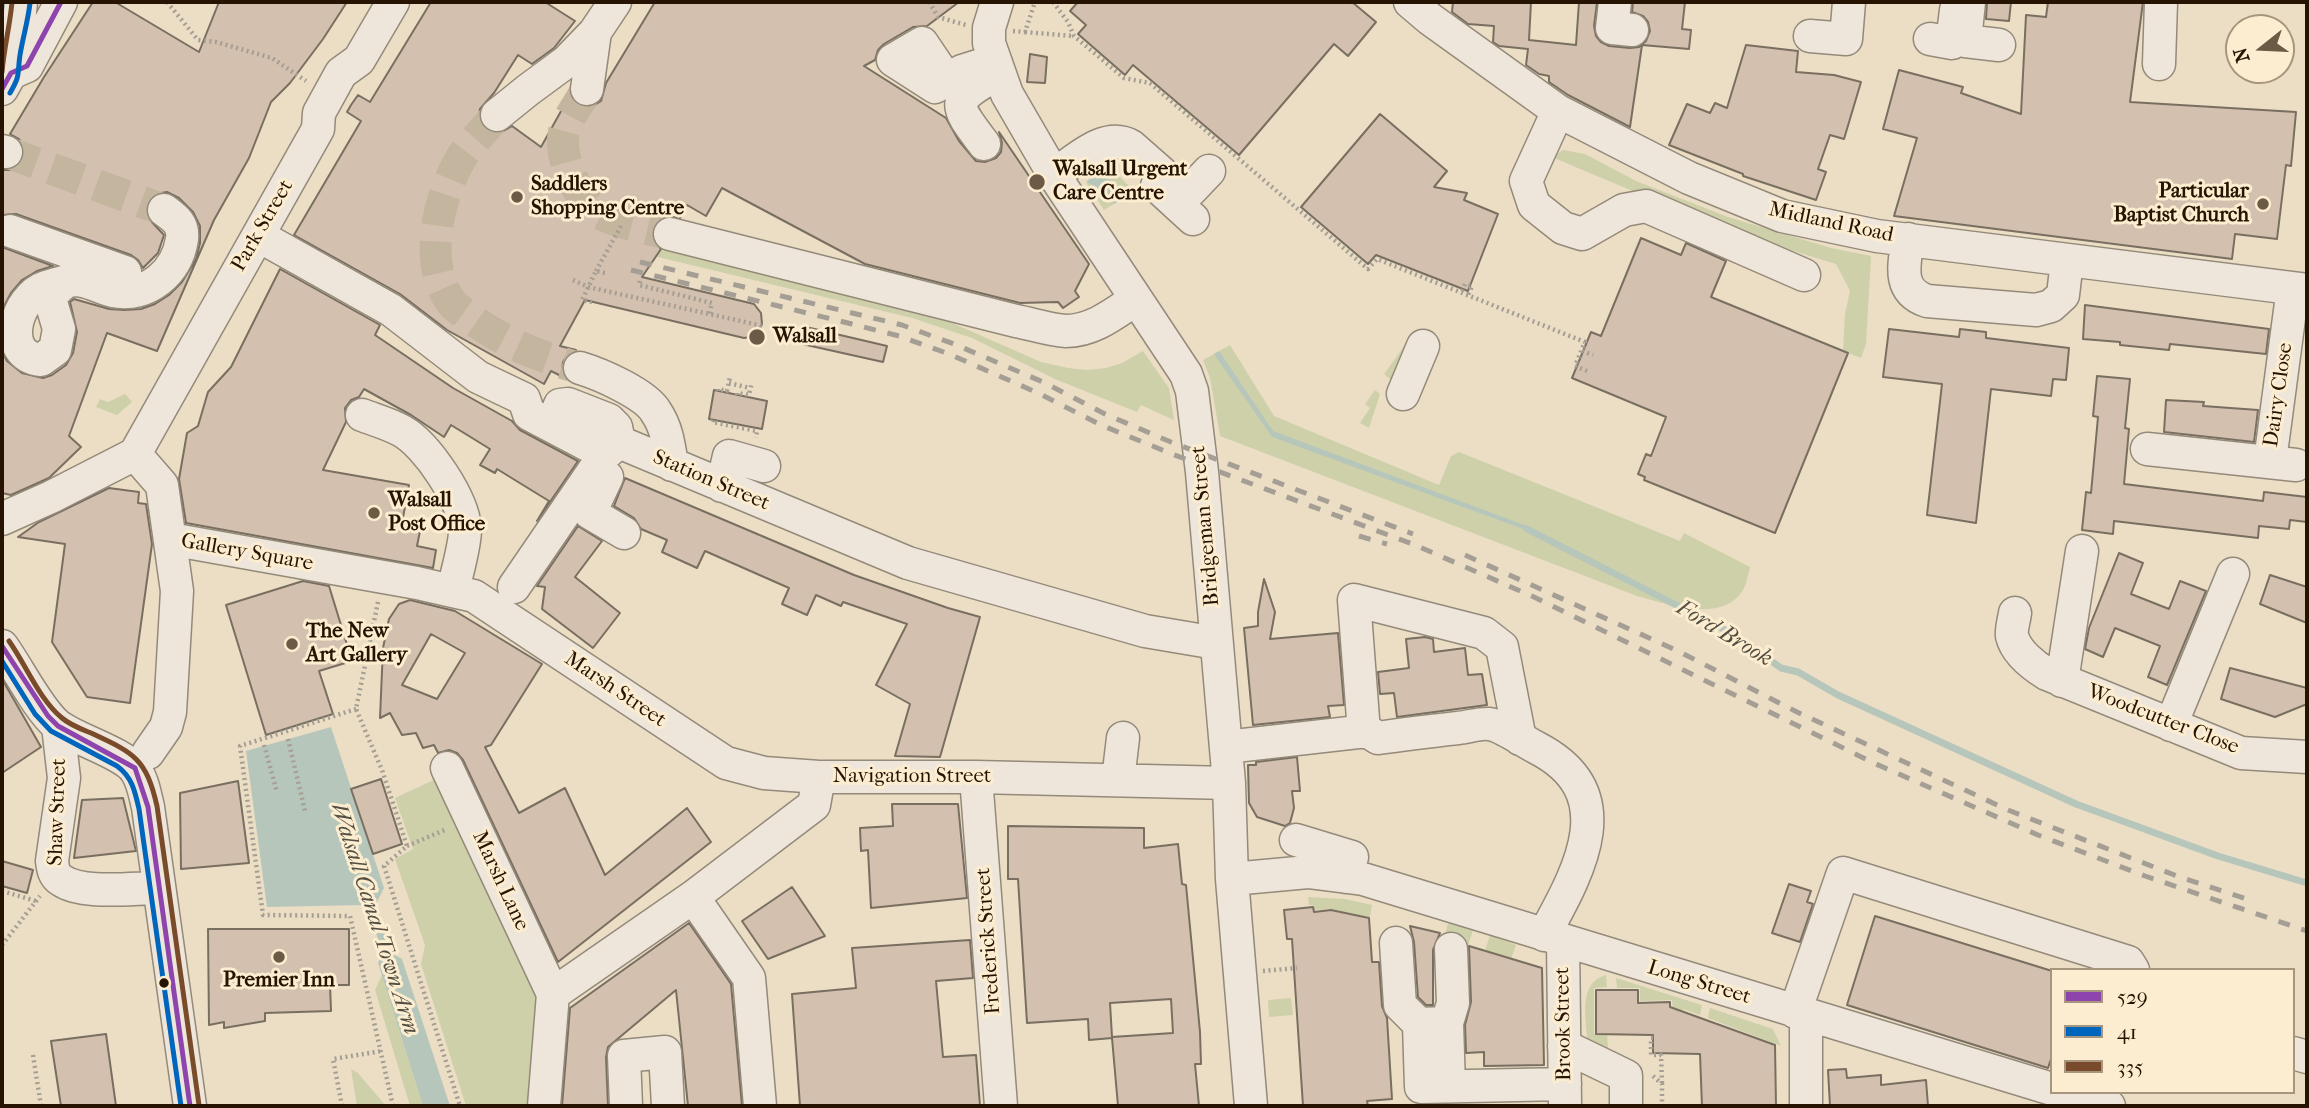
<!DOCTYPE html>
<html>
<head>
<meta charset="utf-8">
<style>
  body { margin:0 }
  #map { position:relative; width:2309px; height:1108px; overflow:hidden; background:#ebdec5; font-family:"IM FELL French Canon",serif }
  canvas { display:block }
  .frame { position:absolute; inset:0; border:4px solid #271301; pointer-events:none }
  .legend { position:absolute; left:2050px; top:968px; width:245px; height:126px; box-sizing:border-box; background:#fcedd0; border:2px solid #a7967d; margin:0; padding:9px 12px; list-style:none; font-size:21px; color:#271301 }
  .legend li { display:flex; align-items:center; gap:14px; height:35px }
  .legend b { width:35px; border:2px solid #a7967d }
  .north { position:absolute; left:2225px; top:14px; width:70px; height:70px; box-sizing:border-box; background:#fcedd0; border:2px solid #a7967d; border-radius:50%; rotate:252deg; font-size:19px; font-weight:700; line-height:28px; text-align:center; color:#271301 }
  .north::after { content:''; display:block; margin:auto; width:24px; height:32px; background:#6c5a46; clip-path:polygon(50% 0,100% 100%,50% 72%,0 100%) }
</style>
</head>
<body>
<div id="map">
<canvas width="2309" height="1108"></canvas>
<div class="frame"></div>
<ul class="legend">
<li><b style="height:9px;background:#8e44ad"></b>529</li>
<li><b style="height:9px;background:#0065bd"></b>41</li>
<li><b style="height:9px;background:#7a4b2a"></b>335</li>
</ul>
<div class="north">N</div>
</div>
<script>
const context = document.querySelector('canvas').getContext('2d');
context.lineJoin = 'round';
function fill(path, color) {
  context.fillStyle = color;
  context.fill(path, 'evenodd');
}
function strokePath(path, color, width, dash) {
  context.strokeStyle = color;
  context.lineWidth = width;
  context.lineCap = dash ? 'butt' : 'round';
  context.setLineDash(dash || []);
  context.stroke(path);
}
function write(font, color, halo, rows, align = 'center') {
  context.font = font + ' "IM FELL French Canon",serif';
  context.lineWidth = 6;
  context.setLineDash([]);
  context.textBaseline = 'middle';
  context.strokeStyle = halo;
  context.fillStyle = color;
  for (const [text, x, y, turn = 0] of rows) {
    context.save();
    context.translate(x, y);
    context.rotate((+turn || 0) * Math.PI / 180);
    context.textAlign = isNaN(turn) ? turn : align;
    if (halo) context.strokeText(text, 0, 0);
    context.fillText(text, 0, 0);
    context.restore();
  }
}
fill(new Path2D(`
  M1563,150L1585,154L1636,181L1728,217L1831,248L1871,256L1866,344L1861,358L1843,351L1845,314L1850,291L1836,264C1739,236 1646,197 1552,157Z
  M1107,168L1116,173L1133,190L1125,196L1101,170Z
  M1086,182L1099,188L1114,204L1104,210Z
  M664,244L909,304L1041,362L1068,368L1087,370L1106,368L1122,363L1143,351L1169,388L1174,420L1141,405L1137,412L1055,379L972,338L912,318L641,253L659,251Z
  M1230,345L1274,416L1439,485L1451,456L1459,452L1680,541L1684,533L1750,567C1748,574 1747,582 1744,588C1725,625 1667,604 1637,596L1220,436L1210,378L1203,360Z
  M1405,345L1410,349L1404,365L1398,364L1391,380L1384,374Z
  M1375,390L1380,394L1369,428L1360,423L1370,408L1365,404Z
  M125,394L132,402L117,415L96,407L100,399L108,402Z
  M442,776L540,983L533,1106H466L421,964L425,945L395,859L413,849L395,798Z
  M1308,897L1345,899L1372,905L1369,921L1368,917L1331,909L1314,910L1313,905H1309Z
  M1448,923L1473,930L1468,946L1444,939Z
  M1490,935L1516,945L1511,959L1485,951Z
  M382,975L423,1106H410L375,990Z
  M1606,975L1607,987L1594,988V1034H1607L1608,1048L1587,1038C1586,1015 1578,983 1606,975Z
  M1616,978L1702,1005L1700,1015L1683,1009L1682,1013H1673L1672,1000L1640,1001V988H1617Z
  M1291,998L1293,1015L1269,1017L1268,1000Z
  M1710,1008L1773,1029L1781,1046L1708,1018Z
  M351,1069L358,1073L386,1106H357Z`), '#ced0aa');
fill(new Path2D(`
  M1101,170L1125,196L1114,204L1099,188L1086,182Z
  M1219,351L1273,431L1535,529L1534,533L1272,437L1214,354Z
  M331,727L384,888L376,904L391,953L402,959L450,1106H423L378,963L383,953L366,905L267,907L246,751Z`), '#b7c6bb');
strokePath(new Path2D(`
  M1527,529L1737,636L1781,668L1798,672L1838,695L2076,804L2218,856L2307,883`), '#b7c6bb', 7);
const building = new Path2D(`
  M93,2H115L199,52L219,2H347L323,39L290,83L271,102L249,158L214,220L157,351L107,333L69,436L81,447L49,478L11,495L2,493V351L7,361L22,373L43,378L52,375L66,365L73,353L77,332L70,302L74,299L109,309L124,310L141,309L155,304L169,295L182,282L196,259L200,243V226L193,212L179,198L167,192L156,194L149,200L146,207L148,218L164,235L158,253L143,268L138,260L131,255L16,214L2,215V170H10L19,165L24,156L23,146L19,139L10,134L44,77Z
  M431,2H545L575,21L554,48L532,64L518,55L494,93L480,109L479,118L482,126L490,132L500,133L512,126L541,147L570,95L575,103L584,107L593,106L601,101L606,83L655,2H959L927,26L913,27L884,44L878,50L875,60L864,66L946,118L959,141L976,161L985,162L996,158L1001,152L1002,143L999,132L1089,264L1075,291L1079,297L1063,308L1058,302L1020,303L865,264L722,188L706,216L687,205L680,218L666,216L656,222L652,230V238L661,249L642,277L754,304L761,313L762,324L759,330L750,337L744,338L585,300L560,346L576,350L568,354L563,362L562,371L565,378L551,371L544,384L447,330L400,294L294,235L361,121L347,112L351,105L358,95L370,102Z
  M1078,2H1352L1376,22L1348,56L1334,44L1239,155L1133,65L1125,75L1078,34L1086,25L1070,11Z
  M1453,2H1531L1529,40L1576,45L1579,2H1597L1594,26L1596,36L1601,42L1609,46L1630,48L1639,47L1646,41L1650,31L1648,22L1643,16L1632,12L1633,2H1685L1682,29L1691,30L1689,49L1642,45L1630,127L1568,95L1549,82V76L1539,74L1526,65L1528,49L1499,46L1493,42L1494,26L1468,24L1452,12Z
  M1987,2H2011L2009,21L1986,19Z
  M2048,2H2143L2130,102L2296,112L2291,166L2286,165L2277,239L2235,234L2232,259L1894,216L1917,138L1883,129L1899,70L1963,87L1961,93L2021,114L2026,15L2046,17Z
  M1746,45L1798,51L1796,72L1834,75L1861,82L1844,139L1830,135L1818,169L1826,172L1816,200L1743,176V174L1669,145L1687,104L1710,113L1715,103L1727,108Z
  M1030,54L1047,57L1045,83L1027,82Z
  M1380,114L1447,171L1434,187L1467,193L1464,200L1498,214L1468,291L1376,255L1368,264L1301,207Z
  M1641,238L1681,255L1686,243L1726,261L1711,297L1848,353L1775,533L1644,480L1645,477L1638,474L1646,454L1651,456L1666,417L1572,378L1591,332L1601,336Z
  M2,247L53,266L37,271L22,280L11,293L2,310Z
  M280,269L380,325L375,335L453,388L512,421L520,430L578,461L537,521L549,501L497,469L495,473L480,465L490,449L451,425L444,437L411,415L364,389L359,397L351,400L345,408L346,422L323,470L409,485L402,523L421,526L417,546L436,550L433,568L186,523L179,479L187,433L198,426L208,392L231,367Z
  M2085,305L2269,329L2266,354L2170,344L2169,350L2120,345V342L2083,339Z
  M806,327L887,346L883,362L802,344Z
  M1889,329L1959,337L1960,329L1986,332V338L2069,348L2066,380L2053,379L2051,396L1991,389L1976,523L1927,515L1942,384L1883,377Z
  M2097,376L2130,379L2125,428L2129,429L2124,484L2263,501L2264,492L2307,497V522L2290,520L2289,529L2259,526L2258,538L2114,521L2113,534L2082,530L2086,492L2091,493L2098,417L2093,416Z
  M714,390L767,401L762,429L709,419Z
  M2166,400L2204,402L2203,406L2258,410L2254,442L2164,432Z
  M625,478L854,575L948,608L980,617L940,757L895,756L910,704L876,685L907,624L843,602L841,606L816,595L807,615L782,604L789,588L705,551L697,568L662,552L667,540L641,529L634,518L614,506Z
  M109,488L139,492L138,503L146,504L152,544L130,703L87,697L52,642L65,544L18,537L39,522Z
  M578,526L602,541L575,577L620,613L593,648L542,609L545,587L537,586Z
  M2119,553L2143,563L2131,594L2169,609L2180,581L2206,591L2167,685L2148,677L2160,646L2115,628L2103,657L2085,649L2089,628Z
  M2270,575L2307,587V623L2260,604Z
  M1264,579L1275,612L1270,639L1338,633L1344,705L1328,706L1330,717L1253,725L1244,628L1258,626V612Z
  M303,581L329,586L352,661L319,671L333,714L266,735L226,605Z
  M410,600L455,611L542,664L491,745L485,747L519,813L565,788L605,875L687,808L711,842L558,962L463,760L457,753L449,750L438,753L434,745L423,748L416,733L402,735L390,713L380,718L383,648L389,619L399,604ZM431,634L465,653L437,699L402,685Z
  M1425,637L1433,639L1434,652L1465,648L1468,675L1482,674L1487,705L1397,717L1394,693L1380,694L1378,672L1409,668L1406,639Z
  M2230,668L2307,688V704L2275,717L2221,699Z
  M2,679L41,747L2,773Z
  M1297,757L1300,791H1292L1294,808L1290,823L1285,826L1257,817L1249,803L1248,765H1256V762Z
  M381,779L402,844L373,854L351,789Z
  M238,781L249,863L181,869L180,793Z
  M123,798L136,851L74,858L82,800Z
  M892,804H958L967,898L871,908L868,850L861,851L860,828L893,826Z
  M1008,826L1144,828V848L1178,844L1182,884L1186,885L1200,1032L1201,1064H1195L1199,1106H1118L1112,1038L1089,1040L1088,1019L1027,1023L1018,879H1008ZM1171,999L1173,1033L1112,1037L1110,1003Z
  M2,861L33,870L27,893L2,886Z
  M1789,884L1811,891L1807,902L1813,904L1800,942L1772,933Z
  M792,887L825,936L768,959L742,921Z
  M1313,907L1314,912L1331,910L1369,918L1372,962H1379L1382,1006L1387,1018L1392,1099L1367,1101L1368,1106H1303L1292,939H1287L1284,910Z
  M1875,916L2052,971V1056L2048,1068L1847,1005Z
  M689,923L731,984L742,1106H688L676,990L608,1047L606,1057L608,1106H562L570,1008Z
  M1410,926L1440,933L1433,950V1005H1426L1418,997L1414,942Z
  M208,929H349V985H330L331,1011L265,1013V1021L224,1028V1022L209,1025Z
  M970,940L973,978L936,981L943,1057L976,1055L980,1106H800L792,994L856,988L852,948Z
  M1469,946L1542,968L1544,1065L1484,1066V1052L1466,1053L1465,1025L1471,1002Z
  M1596,990H1638V1003L1670,1002V1007L1775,1045L1776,1106H1702L1700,1054L1653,1053V1035L1596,1034Z
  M106,1034L116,1106H61L51,1041Z
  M1846,1069L1847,1078L1881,1075V1085L1926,1080L1928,1106H1830L1828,1070Z`);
fill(building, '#d3c0af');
strokePath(building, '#796f60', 2);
strokePath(new Path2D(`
  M587,89C580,102 568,117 564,132C558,157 579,204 603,215C621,224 650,229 670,234
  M497,115C487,127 475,139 465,152C439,190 421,264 452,303C456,308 464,313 469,317C502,342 540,357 580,368
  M6,152L164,210`), '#c4b59e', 32, [32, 16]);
const minor = new Path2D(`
  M997,2L989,28V43L1007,94L1054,175L1186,374L1192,391L1202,472L1229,783L1232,879L1251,1106
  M1410,2L1430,19L1558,111L1689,178L1782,216L1877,236L2307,290
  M1615,2L1612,28L1632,30
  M1969,2L1965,41L1999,45
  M1810,36L1846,39L1849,2
  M1930,39L1952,43L1956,10
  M2159,64L2161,2
  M11,73L27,66L61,2
  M947,80L922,43L893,60L935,87L962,71L994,61
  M2,89L11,73V55L19,23L21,2
  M587,89L595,32
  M1558,111L1526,181L1534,205L1563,228L1582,234L1624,210L1646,206L1804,275
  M497,115L528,90L566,62L595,32L615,2
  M984,144C953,103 950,100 998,74
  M2,151L6,152
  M1054,175C1076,160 1105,131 1131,146L1181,190L1190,191L1209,171
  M1157,186L1193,219
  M10,231L125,272
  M670,234L1016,321C1032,324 1050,330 1066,331C1093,331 1115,313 1136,299
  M259,236L391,310L478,377L524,399L529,414L605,454L619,442
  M1908,239C1904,265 1897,291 1927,301L2036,310L2051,306L2063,295L2067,261
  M65,282L52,294L51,302L59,329L55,350L41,360C0,356 15,297 46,287C56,284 72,278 83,281C93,283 103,289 113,291C148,298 177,272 182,239C184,224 175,218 164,210
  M580,368C600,374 646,394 656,412C667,428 669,446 672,465
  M1403,394L1423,346
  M568,404L609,420L616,427L619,442C617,443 610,446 608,447C596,447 560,428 554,419L560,405Z
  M362,415C375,420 390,424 402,431C427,445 463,499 465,528C466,543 456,575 453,591
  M619,442L908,563L1145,631L1216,643
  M2147,449L2296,465
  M135,454L162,485L177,591L170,712L166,727L148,753
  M2270,461L2293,288
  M607,477L590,513L624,533
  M722,486L729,456L764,466
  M2,519L51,497L135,454L318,129L319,113L341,73L359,60L393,2
  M170,539L417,583L474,596L726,763L764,773L819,777
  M514,587L605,454
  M2015,613C2014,620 2011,630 2012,636C2016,652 2034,666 2047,674L2241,753L2307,757
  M2,646C18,668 38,709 57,725C76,740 125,753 136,771C143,781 145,795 148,807L190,1106
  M2062,681L2082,551
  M2171,725L2233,574
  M58,726L64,778L52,861C53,869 54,876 61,880C82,895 132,888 158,888
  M1364,732L1354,600L1484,633L1502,647L1520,739
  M1226,747L1367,731L1378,738C1405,734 1431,731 1458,728C1468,727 1480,723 1489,724C1501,725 1525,742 1537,748C1624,793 1579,871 1544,935
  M447,768L553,994L544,1106
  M976,777L1001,1106
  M1118,780L1123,738
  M1296,840L1352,857L1346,877
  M1232,879L1308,872L1363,879L2052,1089
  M693,897L749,978L760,1106
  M1563,941L1565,1104
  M1396,943L1400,1005L1419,1024
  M553,994L693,897L814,805L819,777H976L1229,783
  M1795,1012L1843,873L2128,962L2133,970
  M1447,1023L1453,1003L1451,949
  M1564,1046L1626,1076V1106
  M2293,1053L2307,1057
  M1449,1086L1447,1023L1419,1024L1421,1087L1565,1084
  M2062,1092L2109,1106
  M626,1106L624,1056L665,1052L668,1106
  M1806,1106V1016`);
strokePath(minor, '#948a7a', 35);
strokePath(new Path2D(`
  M167,2L198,40L216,42L272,58L306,81
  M929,2L938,17L966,25
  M1053,2L1068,22L1074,36L1124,78L1150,83L1368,269L1377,259L1585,342L1575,366L1587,371
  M1013,31L1025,32L1035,2
  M1025,32L1073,36
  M596,271L621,226
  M573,280L588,287L763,326
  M640,281L639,285L712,303L709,314
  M1462,291L1465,284L1472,286L1468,295
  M592,302L582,300L596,271L605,273
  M1582,351L1593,355
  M729,383L750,388
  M718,391V389L727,391L730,377
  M737,395V393L749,395L752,382
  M713,420L712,422L757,431L756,438
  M378,602L356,709L382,770L407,846L384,866L460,1106
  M1731,643L1738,628
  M356,709L240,746L263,915L350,916L393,1106
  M288,739L305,811
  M264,745L277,792
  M407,846L447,829
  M2,891L36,901
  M2,945L40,896
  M1263,971L1297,968
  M1653,1038H1651V1055H1661L1662,1083
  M33,1055L41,1106
  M1653,1076L1662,1084V1106
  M342,1106L333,1059L382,1051`), '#a59e94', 4.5, [2, 3.5]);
strokePath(minor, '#eee6da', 32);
strokePath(new Path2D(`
  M640,262L902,325L954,344L1043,382L1105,414L1171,442L1413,534
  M631,270L852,324L899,336L949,354L1038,393L1101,425L1172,454L1415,545L1534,597L1876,764L2038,835L2145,876L2307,931
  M1359,536L1387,544
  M1465,555L1678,651L1797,712L2008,810L2177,876L2253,901`), '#a59e94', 5, [12, 12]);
strokePath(new Path2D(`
  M2,89L11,73L27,66L61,2
  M2,646L48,716L58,726L135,768
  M135,768L148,807L190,1106`), '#8e44ad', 5);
strokePath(new Path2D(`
  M10,93C21,74 17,75 20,55C23,37 28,21 30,3
  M2,661L35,714L51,731L117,766C132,777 135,791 139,809L181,1106`), '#0065bd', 5);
strokePath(new Path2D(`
  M2,72C4,48 10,25 12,2
  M9,641C26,665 39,699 62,718C70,725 81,729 91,733C134,753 146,758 157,806L199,1105`), '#7a4b2a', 5);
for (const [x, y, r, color] of [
  [1037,182,9,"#6c5a46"],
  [517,197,7,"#6c5a46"],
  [2263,204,7,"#6c5a46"],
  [757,337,9,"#6c5a46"],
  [374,513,7,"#6c5a46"],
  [292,644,7,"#6c5a46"],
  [279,957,7,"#6c5a46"],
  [164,983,6,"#271301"]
]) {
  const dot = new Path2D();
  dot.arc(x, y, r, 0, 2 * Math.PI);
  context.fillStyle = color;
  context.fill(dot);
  strokePath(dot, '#fcedd0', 2.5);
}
write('bold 21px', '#271301', '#fcedd0', [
  ["Walsall Urgent",1053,170],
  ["Care Centre",1053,194],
  ["Saddlers",531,185],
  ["Shopping Centre",531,209],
  ["Particular",2249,192,"right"],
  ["Baptist Church",2249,216,"right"],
  ["Walsall",773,337],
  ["Walsall",388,501],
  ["Post Office",388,525],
  ["The New",306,632],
  ["Art Gallery",306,656],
  ["Premier Inn",279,981,"center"]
], 'left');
write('21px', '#271301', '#fcedd0', [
  ["Midland Road",1831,223,12],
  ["Park Street",263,226,-60],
  ["Dairy Close",2279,395,-82],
  ["Station Street",711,481,23],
  ["Bridgeman Street",1206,526,-95],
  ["Gallery Square",247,553,10],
  ["Marsh Street",615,690,34],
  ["Woodcutter Close",2163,720,21],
  ["Navigation Street",912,777],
  ["Shaw Street",58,812,-88],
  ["Marsh Lane",500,881,65],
  ["Frederick Street",989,941,-94],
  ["Long Street",1699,983,17],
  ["Brook Street",1564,1024,-91]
]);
write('italic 23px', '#524e41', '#fcedd0', [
  ["Ford Brook",1724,634,31],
  ["Walsall Canal Town Arm",374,919,72]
]);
</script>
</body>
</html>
